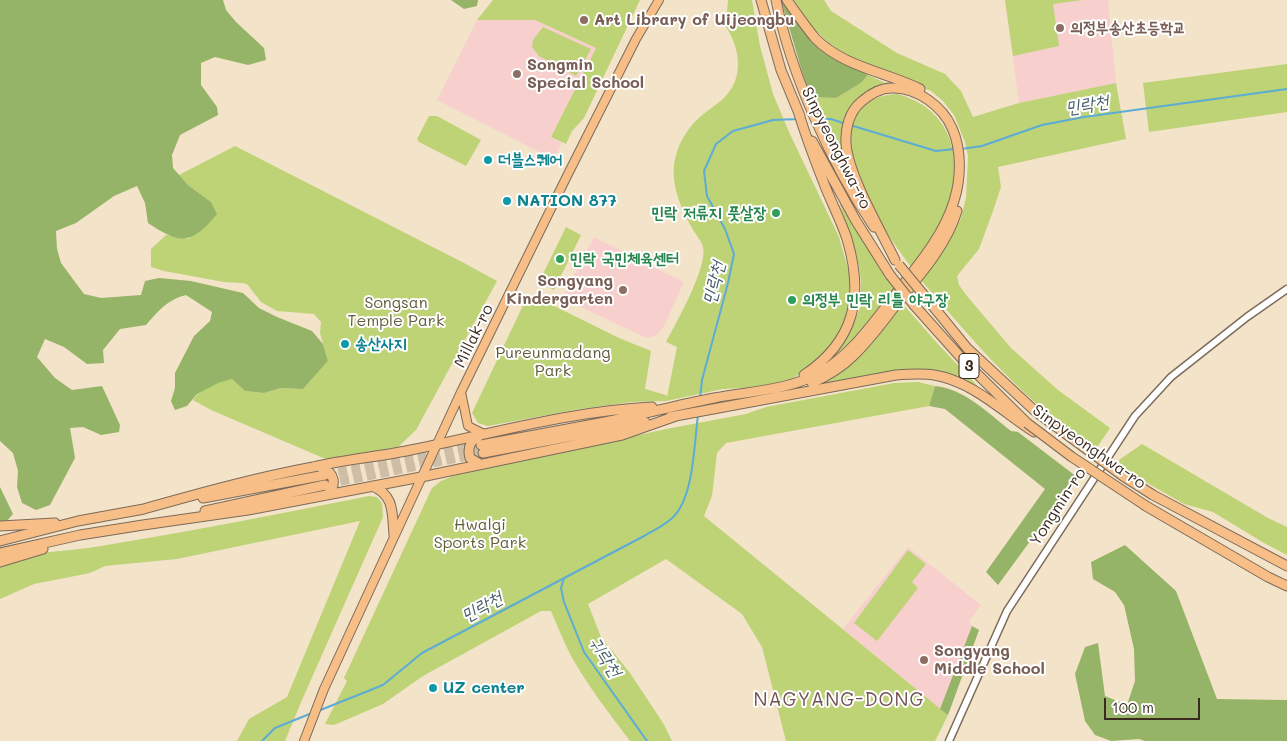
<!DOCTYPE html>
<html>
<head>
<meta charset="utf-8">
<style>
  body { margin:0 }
  #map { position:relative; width:1287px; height:741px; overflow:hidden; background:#f3e3c9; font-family:Mali,sans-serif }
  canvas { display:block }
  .scale { position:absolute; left:1104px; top:698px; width:96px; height:22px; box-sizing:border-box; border:2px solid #3b2a1e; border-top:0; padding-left:6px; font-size:15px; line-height:18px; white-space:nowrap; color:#3b2a1e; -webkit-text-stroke:4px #fff; paint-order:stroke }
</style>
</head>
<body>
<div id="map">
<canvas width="1287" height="741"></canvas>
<div class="scale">100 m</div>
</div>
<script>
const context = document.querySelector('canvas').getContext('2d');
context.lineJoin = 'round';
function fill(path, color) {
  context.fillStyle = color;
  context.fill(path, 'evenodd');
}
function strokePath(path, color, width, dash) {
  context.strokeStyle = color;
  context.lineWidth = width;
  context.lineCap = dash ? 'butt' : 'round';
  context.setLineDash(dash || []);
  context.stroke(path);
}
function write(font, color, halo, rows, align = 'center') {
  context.font = font + ' Mali,"Poor Story",sans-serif';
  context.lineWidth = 4;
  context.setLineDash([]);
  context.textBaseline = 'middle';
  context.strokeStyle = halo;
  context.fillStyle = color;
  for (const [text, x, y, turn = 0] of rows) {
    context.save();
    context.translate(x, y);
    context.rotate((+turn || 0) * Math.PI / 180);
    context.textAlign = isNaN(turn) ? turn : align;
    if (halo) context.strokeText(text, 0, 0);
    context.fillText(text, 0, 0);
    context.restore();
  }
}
fill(new Path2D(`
  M1005,0H1108L1116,83L1019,103Z
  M477,20H535L596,48L551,137L562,143L553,159L437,100Z
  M594,237L684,282L664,326L657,335L648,338L644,337L562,298Z
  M908,547L981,605L969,621L972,626L979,630L948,715L843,629Z`), '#f7d0cd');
fill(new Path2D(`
  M493,0H640L584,118L572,131L566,144L551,137L596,48L535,20H477Z
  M728,0H752L760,46L773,94L789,132L839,237L850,276L849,309L833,347L807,369L793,378L761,387L723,389L666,401L632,402L580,409L488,426L478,423L472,413L526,299L532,295L619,338L651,351L645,389L666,395L667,397L677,347L666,342C676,323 708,267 703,247C702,241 695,234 692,228C680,207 670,182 675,159C679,140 691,123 706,112C712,107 719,103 724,98C745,77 740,48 725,25L730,16L727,12Z
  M794,0H824L831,11L897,53L945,74L961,91L973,117L1019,103L1116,83L1126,139L998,167L1001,187L993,211L979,249L957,276L959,285L967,296L1011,348L1058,390L1110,428L1096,449C1028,406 973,341 921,280L941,255L961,218L966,198L968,156L965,142L954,115L943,101L931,91L849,57L829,43L811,26Z
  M1005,0H1082L1053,4L1059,46L1013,56Z
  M543,27L591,49L576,76L539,56L532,47L533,40Z
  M1287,64V112L1149,132L1143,83Z
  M868,75L894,87C887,88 878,89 871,92C833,105 841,148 849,178L831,145L811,97L836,98L861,83Z
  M897,94C948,107 964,153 949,201C947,206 946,213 943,219C935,236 922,252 912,268C887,235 829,154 858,113C868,99 880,95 897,94Z
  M429,116H437L481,140L466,166L419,142L417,139Z
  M235,146L464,263L497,281L416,430L398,447L328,460L211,410L193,400C201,387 218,382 232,379L245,391L264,393L281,388L303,389L328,361L320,333L321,322L314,314L277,311L261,302L247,284L242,283L224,282L164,271L151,267V249L166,235L189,239L211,202L188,185L179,175Z
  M841,202L863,241L895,286L892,295L843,352L830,362V359C838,351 845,340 850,330C852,325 856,319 858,313C868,276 852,239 840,205Z
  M566,227L581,235L554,290L539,282Z
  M902,303L937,343L987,396L935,373L814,386Z
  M918,382L935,386L929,406L726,443L717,453L712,496L704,516L948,715L935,741H786L762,647L742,614L666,559L588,604L601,637L630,673L663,723L672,741H630C609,713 587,685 570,654C563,640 557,625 551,611H541L423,676L383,704L334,725L325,724L347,681L344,678L432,488L441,481L453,476L666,429L746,414L766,407L894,383Z
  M1142,444L1268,518L1287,527V555L1264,543L1213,512L1184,504L1121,468L1119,460Z
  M369,496L377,497L382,503L383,517L302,700L285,741H237L249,719L287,697L360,521L177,559L105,566L90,573L34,584L0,599V560C33,551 67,552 101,546C191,531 280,514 369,496Z
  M908,550L926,564L912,582L918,588L877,641L854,623Z`), '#bed276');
fill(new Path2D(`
  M0,0H223L226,10L236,22L264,48L266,60L248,65L215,57L201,63V85L217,107L218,115L180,135L172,155L173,168L188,185L211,202L217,214C191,245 181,245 148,223L145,203L137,186L114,196L76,223L56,231L57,249L61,263L84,294L101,298L141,295L145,281L159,278L191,281L243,293L259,308L277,317L312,331L323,344L328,361L303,389L281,388L264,393L245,391L232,379L218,383L197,394L187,406L175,410L171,401L175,388V373L194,336L210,321L212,312L186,295C167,300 159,310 146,325L120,329L103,350L104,363L87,364L64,347L45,339L37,357L55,378L72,390L102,386L120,425L119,432L101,435L83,427L70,428L75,458L50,505L36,510L22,503L17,487L18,471L13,453L0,441Z
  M451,0H478L477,6L464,9Z
  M781,0H784C806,41 828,53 868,75L861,83L836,98L811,97L801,68Z
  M935,386C965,389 988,413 1011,431L1018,432L1077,477L998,585L986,572L1045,489L945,409L929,406Z
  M0,487L13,514L6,522L0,524Z
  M1125,545L1176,591L1217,699L1287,700V741H1145L1139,739L1111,741L1095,735L1085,721L1075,674L1085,647L1098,643L1105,696L1127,705L1135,681L1134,649L1124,605L1115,592L1093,579L1091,562Z
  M972,626L979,630L948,715L940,709Z`), '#96b467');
strokePath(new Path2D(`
  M818,119H831L846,124
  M850,125L936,151L954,149
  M961,149L982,146L1042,125L1084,117L1287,89
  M700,398L702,380L728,283L734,254L725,229L707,196L704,171L716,144L733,131L773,120L799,119
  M564,578L561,588L564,602L584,652L647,741
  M318,711L383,685L422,653L644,536C653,531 663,526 671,519C694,500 694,444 698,415
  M262,741L275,728L312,713`), '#5cacd6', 2);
strokePath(new Path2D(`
  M325,475L481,445
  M327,484L483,453`), '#cebea7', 9, [9, 4.5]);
const minor = new Path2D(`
  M949,741L1007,611L1135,416L1171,377L1247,317L1287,289`);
const major = new Path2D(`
  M461,392L468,426L484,434
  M304,741L324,689L461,392L567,176L636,39L659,0`);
const highway = new Path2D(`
  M761,0L781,70L800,116
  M776,0C791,75 831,163 874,227
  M787,0C796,13 805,26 815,38C843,67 886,72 920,89
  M798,111C806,137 815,161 825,186C832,204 841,221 847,239C864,296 855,341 804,375
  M812,141L856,221L890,275
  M923,294L967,348L1035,411
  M914,305L964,361L1026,422
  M812,383C827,376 841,368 853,356C869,341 882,323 895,306C918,277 946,247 957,211
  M670,417L896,375C909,374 922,373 934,375C972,381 1003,412 1034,432
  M479,436C470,441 467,447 470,458L480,464
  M481,445C522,437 564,430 605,422C641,415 677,405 714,398C750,391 788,391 821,372C852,354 873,323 895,295C917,266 943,237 954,201C961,179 962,150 952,128C943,107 918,88 894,88C882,87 870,94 861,102C849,112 845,129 846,144C849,177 880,229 895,260
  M483,453L645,422
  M322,468C335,473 337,485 327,495
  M372,486C395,495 392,514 394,535
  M1153,495L1287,566
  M203,498L325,475
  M1146,506L1268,577L1287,586
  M140,510C197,494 254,478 313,467C343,460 375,457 406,451C487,435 569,411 652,407
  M205,511L325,485
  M0,526L55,523
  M0,541L78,521L144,509
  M0,553L80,535L143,525L248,510L421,477L622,435L676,416
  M0,562L43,549`);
strokePath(minor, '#7b6b5a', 9);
strokePath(major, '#7b6b5a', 10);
strokePath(highway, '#7b6b5a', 11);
strokePath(minor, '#fff', 6);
strokePath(major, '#f7be87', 8);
strokePath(highway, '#f7be87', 9);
const highwayBridge = new Path2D(`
  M899,265L923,294
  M890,275L914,305
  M1035,411L1123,476L1153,495
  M1027,423L1072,457L1146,506`);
strokePath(highwayBridge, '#7b6b5a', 11, []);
strokePath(highwayBridge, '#f7be87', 9);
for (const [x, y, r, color] of [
  [584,20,5,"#8d6e63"],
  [1060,28,5,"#8d6e63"],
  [517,74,5,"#8d6e63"],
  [488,160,5,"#0f9aa8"],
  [507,201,5,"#0f9aa8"],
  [776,213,5,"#2e9e5b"],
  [560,259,5,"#2e9e5b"],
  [623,290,5,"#8d6e63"],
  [792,300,5,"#2e9e5b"],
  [345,344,5,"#0f9aa8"],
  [924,660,5,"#8d6e63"],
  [433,688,5,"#0f9aa8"]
]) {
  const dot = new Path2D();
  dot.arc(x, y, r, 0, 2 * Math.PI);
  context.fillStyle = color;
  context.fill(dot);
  strokePath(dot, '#fff', 2);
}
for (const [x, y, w] of [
  [969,366,20]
]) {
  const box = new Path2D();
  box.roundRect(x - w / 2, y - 12.5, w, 25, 4);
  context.fillStyle = '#fff';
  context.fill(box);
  strokePath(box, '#3b2a1e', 1);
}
write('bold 15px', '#3b2a1e', null, [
  ["3",969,366]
]);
write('bold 16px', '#785e54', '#fff', [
  ["Art Library of Uijeongbu",594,20],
  ["의정부송산초등학교",1070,28],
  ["Songmin",527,65],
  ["Special School",527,83],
  ["Songyang",613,281,"right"],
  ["Kindergarten",613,299,"right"],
  ["Songyang",934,651],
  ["Middle School",934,669]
], 'left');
write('16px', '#3b2a1e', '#fff', [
  ["Sinpyeonghwa-ro",836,148,63],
  ["Millak-ro",474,336,-64],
  ["Sinpyeonghwa-ro",1089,447,35],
  ["Yongmin-ro",1058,507,-57]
]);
write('bold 16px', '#0d838f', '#fff', [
  ["더블스퀘어",498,160],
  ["NATION 877",517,201],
  ["송산사지",355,344],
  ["UZ center",443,688]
], 'left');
write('bold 16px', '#27864d', '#fff', [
  ["민락 저류지 풋살장",766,213,"right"],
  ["민락 국민체육센터",570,259],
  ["의정부 민락 리틀 야구장",802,300]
], 'left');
write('16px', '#625c38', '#fff', [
  ["Songsan",396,303],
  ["Temple Park",396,321],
  ["Pureunmadang",553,353],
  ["Park",553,371],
  ["Hwalgi",480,525],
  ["Sports Park",480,543]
]);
write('italic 18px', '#485e68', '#fff', [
  ["민락천",1087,105,-9],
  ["민락천",714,283,-76],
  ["민락천",482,607,-28],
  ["귀락천",605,657,58]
]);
context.letterSpacing = '1px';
write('19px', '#725352', '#fff', [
  ["NAGYANG-DONG",839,700]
]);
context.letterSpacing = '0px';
</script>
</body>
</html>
